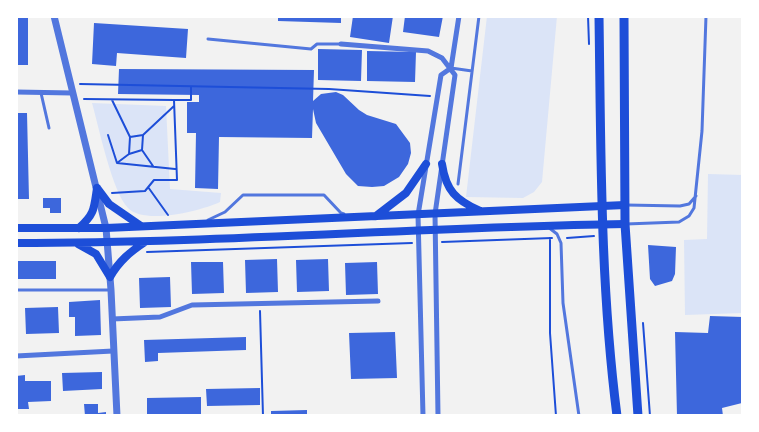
<!DOCTYPE html>
<html>
<head>
<meta charset="utf-8">
<style>
  body { margin:0 }
  #map { position:relative; width:759px; height:432px; overflow:hidden; background:#f2f2f2; font-family:"Golos Text",sans-serif }
  canvas { display:block }
  .frame { position:absolute; inset:0; border:18px solid #fff; pointer-events:none }
</style>
</head>
<body>
<div id="map">
<canvas width="759" height="432"></canvas>
<div class="frame"></div>
</div>
<script>
const context = document.querySelector('canvas').getContext('2d');
context.lineJoin = 'round';
function fill(path, color) {
  context.fillStyle = color;
  context.fill(path, 'evenodd');
}
function strokePath(path, color, width, dash) {
  context.strokeStyle = color;
  context.lineWidth = width;
  context.lineCap = dash ? 'butt' : 'round';
  context.setLineDash(dash || []);
  context.stroke(path);
}
fill(new Path2D(`
  M487,16H557L542,182L534,192L523,198L466,197Z
  M92,103L166,106L170,189L221,193L220,202C201,211 144,225 128,208C112,191 99,128 92,103Z
  M708,174L743,175V313L685,315L684,240L707,239Z`), '#dbe4f7');
fill(new Path2D(`
  M16,16H28V65H16Z
  M278,16H341V23L278,21Z
  M353,16H393L389,43L350,37Z
  M405,16H443L439,37L403,32Z
  M94,23L188,29L186,58L117,53L116,66L92,64Z
  M318,49L362,50L361,81L318,80Z
  M367,51L416,52L415,82L367,81Z
  M119,69L314,70L313,101L321,94L336,92L343,95L359,110L367,115L396,124L410,143L411,153L408,164L399,177L384,186L372,187L358,186L346,174L316,123L313,109L312,138L219,137L218,189L195,188L196,133H187V102H199V95L118,94Z
  M16,113H27L29,199H16Z
  M43,198H61V213H50V208H43Z
  M648,245L676,247L675,274L672,281L655,286L650,279Z
  M277,259L278,292L246,293L245,260Z
  M328,259L329,291L297,292L296,260Z
  M16,261H56V279H16Z
  M191,262H223L224,293L192,294Z
  M377,262L378,294L346,295L345,263Z
  M170,277L171,307L140,308L139,278Z
  M100,300L101,335L75,336V317H69V302Z
  M58,307L59,333L26,334L25,308Z
  M710,316L743,317L742,403L722,408L723,416H677L675,332L708,333Z
  M395,332L397,378L351,379L349,333Z
  M246,337V350L158,353V361L145,362L144,340Z
  M102,372V389L63,391L62,373Z
  M25,375V381H51V401L28,402L29,409H16V376Z
  M260,388V405L207,406L206,389Z
  M201,397V414L147,415V398Z
  M84,404H98V413L106,412V416H85Z
  M307,410V416H271V411Z`), '#3d67dc');
strokePath(new Path2D(`
  M588,16L589,44
  M80,84L329,89L430,96
  M84,99L174,100L177,180H154L145,191L112,193
  M112,100L130,137L129,154L142,150L143,135L130,137
  M174,100H191V87
  M108,135L117,163L175,169
  M143,135L174,106
  M142,150L153,166
  M117,163L129,154
  M148,187L168,215
  M550,238V333L556,416
  M567,238L594,236
  M442,242L552,238
  M147,252L412,243
  M260,311L263,416
  M643,323L650,416`), '#1d4ed8', 2);
strokePath(new Path2D(`
  M208,39L311,49L317,44H341
  M451,68L472,71
  M41,93L49,128
  M458,184L479,16
  M626,205L680,206L689,204L696,196
  M208,220L225,212L243,195H324L341,213L344,214
  M626,224L679,222L689,216L694,208L702,131L706,16
  M548,227L557,234L561,243L563,303L579,416
  M16,290H111`), '#5277de', 3);
strokePath(new Path2D(`
  M341,44L428,51L442,58L455,75L435,214L438,416
  M16,92L72,93
  M112,319L160,317L192,305L378,301
  M16,356L113,351
  M423,416L418,215L441,75L451,68L459,16`), '#5277de', 5);
strokePath(new Path2D(`
  M54,16L106,228L111,290L117,416`), '#5277de', 7);
strokePath(new Path2D(`
  M442,164C446,191 456,200 480,211
  M97,188L109,204L141,226
  M376,216L406,193L426,164
  M16,228H106L625,205
  M79,228C95,214 94,208 97,188
  M16,243C219,243 422,227 625,224
  M78,244L96,254L110,277
  M110,277C119,261 130,252 145,242`), '#1d4ed8', 8);
strokePath(new Path2D(`
  M599,16C601,150 600,283 617,416
  M624,16L625,224L638,416`), '#1d4ed8', 9);
</script>
</body>
</html>
